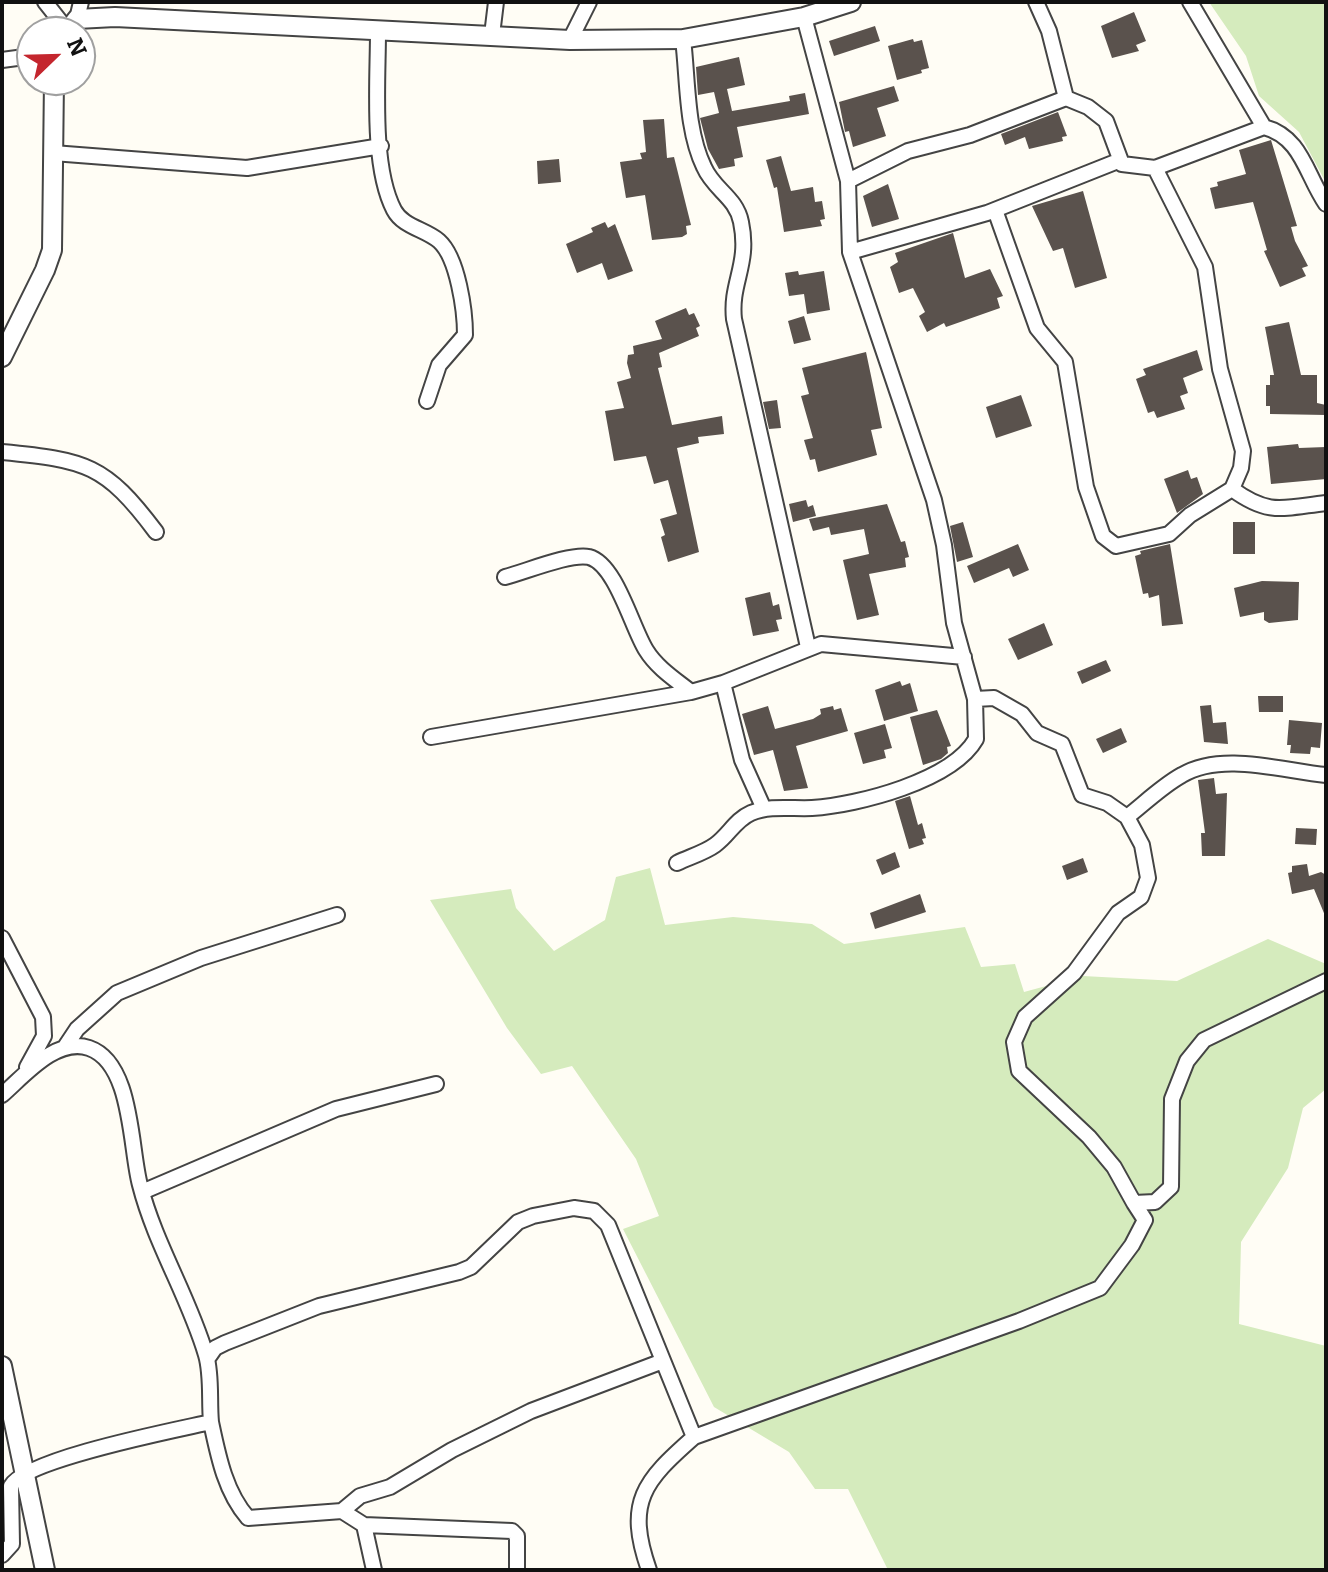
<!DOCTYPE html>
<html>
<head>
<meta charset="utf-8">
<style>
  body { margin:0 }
  #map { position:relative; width:1328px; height:1572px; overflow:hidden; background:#fffdf5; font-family:Bitter,serif }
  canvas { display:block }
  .frame { position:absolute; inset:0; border:4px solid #111; pointer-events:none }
  .north { position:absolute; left:16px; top:16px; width:80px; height:80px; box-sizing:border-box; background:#fff; border:2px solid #a0a0a0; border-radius:50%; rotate:67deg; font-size:22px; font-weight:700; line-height:32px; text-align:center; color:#111 }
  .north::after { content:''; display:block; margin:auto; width:28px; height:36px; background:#c4262e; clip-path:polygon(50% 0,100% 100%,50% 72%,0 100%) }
</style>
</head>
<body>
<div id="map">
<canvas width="1328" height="1572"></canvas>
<div class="frame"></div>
<div class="north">N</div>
</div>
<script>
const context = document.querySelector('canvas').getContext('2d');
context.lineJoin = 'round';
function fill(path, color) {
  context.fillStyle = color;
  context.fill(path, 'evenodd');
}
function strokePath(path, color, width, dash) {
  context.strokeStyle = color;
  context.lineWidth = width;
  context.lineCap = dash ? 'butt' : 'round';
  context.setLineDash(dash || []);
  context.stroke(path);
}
fill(new Path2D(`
  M1209,2H1326V183L1299,132L1259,96L1246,56Z
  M650,868L665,925L733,917L812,924L844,944L965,927L981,967L1015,964L1024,992L1083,976L1177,981L1268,939L1326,964V1089L1303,1108L1288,1168L1241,1242L1239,1324L1326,1346V1570H888L848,1489H815L789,1452L714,1407L623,1229L659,1216L636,1159L572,1066L541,1074L507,1028L430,900L511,889L516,908L554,951L605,920L616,877Z`), '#d5ebbd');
fill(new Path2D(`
  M1134,12L1146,41L1136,45L1139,51L1112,58L1101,26Z
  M875,26L880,41L834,56L829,41Z
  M913,39L914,42L922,40L929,68L921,70L922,73L897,80L888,46Z
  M739,57L745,85L727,89L732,111L790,101L789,96L805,93L809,114L737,127L743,157L734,159L735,166L719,169L708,149L700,118L719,113L714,92L698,95L696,67Z
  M894,86L899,101L877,108L886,136L853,147L849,131L845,132L839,102Z
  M1058,112L1067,136L1062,137L1063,141L1029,149L1025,137L1005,145L1001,134Z
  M664,119L667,158L674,157L691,225L686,226L687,234L682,237L652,240L645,195L626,198L620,162L642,159L640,153L646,152L643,120Z
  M1271,140L1297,226L1291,227L1295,241L1308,266L1302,268L1306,276L1280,287L1264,251L1267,250L1253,202L1215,209L1210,188L1218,186L1217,182L1246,174L1239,150Z
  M781,156L791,191L813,187L815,202L822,201L825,219L820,220L822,226L784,232L777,187L774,188L766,160Z
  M559,159L561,182L538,184L537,161Z
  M888,184L899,219L872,227L863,196Z
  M1083,191L1107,278L1075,288L1063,248L1053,251L1032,206Z
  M605,222L608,228L615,224L633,271L608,280L602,263L577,273L566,244L593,232L591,228Z
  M953,233L965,278L990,269L1003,296L997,298L1000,308L946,327L944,323L927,332L919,316L925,312L913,288L899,293L890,267L898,262L895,253Z
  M798,271L799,275L824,271L830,310L807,314L804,294L789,296L785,273Z
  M686,308L689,315L694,313L700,326L696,328L699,336L659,353L662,367L658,368L672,425L722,416L724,434L698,437L699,443L677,448L699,552L668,562L661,537L665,535L660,519L677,514L668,480L654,484L646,456L614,461L605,411L624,408L617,382L631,378L627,363L628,355L634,354L633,346L662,339L655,321Z
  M804,316L811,340L794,344L788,321Z
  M1289,322L1301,375H1317V403L1326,405V415L1270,414V406H1266V385H1270V375H1274L1265,327Z
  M1197,350L1203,370L1183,378L1188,393L1180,396L1185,409L1157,418L1154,411L1148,413L1136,379L1146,375L1143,369Z
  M866,352L882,428L871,430L877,455L818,472L815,459L810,460L804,440L813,438L801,396L809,394L802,368Z
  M1021,395L1032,426L996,438L986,407Z
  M777,400L781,428L769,429L763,402Z
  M1298,444L1299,448L1326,447V479L1271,484L1267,447Z
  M1188,470L1191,479L1197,477L1203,494L1177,513L1164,479Z
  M806,500L808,507L813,505L816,516L793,522L789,504Z
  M887,504L901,542L905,541L909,557L905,558L906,567L869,574L879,615L857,620L843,560L869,554L864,529L831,535L829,527L813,531L809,519Z
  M963,522L973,557L957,562L950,526Z
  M1233,522H1255V554H1233Z
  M1018,544L1029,570L1013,577L1009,568L974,583L967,566Z
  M1170,544L1183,624L1162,626L1159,595L1149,598L1148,593L1143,594L1135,556L1141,554L1140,551Z
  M1262,581L1299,582L1298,620L1269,623L1264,620V612L1240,617L1234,588Z
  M770,592L773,606L779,604L782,619L776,620L779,631L753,636L745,598Z
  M1044,623L1053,645L1018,660L1008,639Z
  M1106,660L1111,671L1082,684L1077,672Z
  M900,681L902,686L910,683L918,711L884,721L875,690Z
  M1258,696H1283V712H1259Z
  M1211,705L1213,723L1226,722L1228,744L1204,742L1200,706Z
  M768,706L775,729L813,719L821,714L820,709L833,706L834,710L841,708L848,731L796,746L808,788L784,791L773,750L754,755L742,714Z
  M937,710L951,746L947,747L948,753L941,759L923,765L910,717Z
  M1289,720L1322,723L1320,748L1311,747L1310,754L1290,753L1291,745H1287Z
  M885,724L892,748L884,750L886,758L863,764L854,733Z
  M1121,728L1127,742L1103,753L1096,739Z
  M1214,778L1216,794L1227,793L1225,856H1202L1201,833H1205L1198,780Z
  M910,796L918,825L922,823L926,838L922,839L924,844L909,849L895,801Z
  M1296,828L1317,829L1316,845L1295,844Z
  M895,852L900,867L882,875L876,860Z
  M1083,858L1088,872L1067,880L1062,866Z
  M1307,864L1309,876L1321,872L1326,875V918L1314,889L1292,894L1288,873L1292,872V866Z
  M920,894L926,912L875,929L870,913Z`), '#5a524d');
const minor = new Path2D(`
  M45,2L68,31
  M1036,2L1049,31L1066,98L1088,107L1106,121L1122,164L1155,168L1264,127C1302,137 1306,175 1326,204
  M1190,2L1264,127
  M77,19L81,2
  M378,32C378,81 371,166 394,210C403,227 425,229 439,241C458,258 465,311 465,335L439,365L427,401
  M492,35L496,2
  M683,39C688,80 686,130 704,167C714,190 736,197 741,222C750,265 730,282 734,319L808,647
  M570,40L589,2
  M2,60L32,56
  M53,153L247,168L381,146
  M848,181L908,151L970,135L1066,98
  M995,210L1037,328L1065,362L1086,487L1103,536L1116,546L1169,534L1190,515L1232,489L1241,468L1243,451L1220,369L1205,267L1155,168
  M850,252L987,213L1118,161
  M2,452C86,460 105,464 156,532
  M1232,489C1269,516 1283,508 1326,503
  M505,577C525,572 570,553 589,557C616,564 632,628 646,650C657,668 676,680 691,692L723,683L742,760L764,809
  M723,683L821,644L964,657
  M975,699L994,698L1022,714L1037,733L1062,744L1082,795L1107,803L1127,817L1142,845L1148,878L1141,897L1118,913L1074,973L1025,1017L1014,1042L1019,1071L1089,1137L1114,1167L1134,1203L1155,1202L1171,1187L1172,1099L1187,1061L1204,1040L1326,981
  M431,737L691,692
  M1127,817C1145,803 1162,786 1182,775C1222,751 1283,771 1326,775
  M677,863C689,857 704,853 715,845C729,835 735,820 751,813C770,805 792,809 812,808C858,805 952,781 976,739L975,699L954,623L944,545L934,500L850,252L848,181L804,17
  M2,938L43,1017L44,1036L27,1067
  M65,1047L77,1029L117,993L201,958L337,915
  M2,1095C24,1076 56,1037 89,1048C133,1063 130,1149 140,1185C155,1244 189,1297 206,1355C212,1375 209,1401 211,1422C176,1430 25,1459 11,1486L12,1544L2,1555
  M142,1192L336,1109L436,1084
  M208,1358L215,1348L225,1343L319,1306L459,1272L471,1267L518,1222L533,1216L574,1208L594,1211L608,1225L694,1437
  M211,1422C218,1455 225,1492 248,1518L342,1511L360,1496L390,1487L452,1450L531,1411L663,1361
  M342,1511L364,1525L512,1531L517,1536V1570
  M364,1525L374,1570
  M649,1570C625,1502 644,1481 694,1437L1019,1321L1100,1288L1132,1245L1145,1220L1134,1203`);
const tertiary = new Path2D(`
  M67,32L77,19L115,17L570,40L683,39L804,17L851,2
  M2,357L45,270L52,250L54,80
  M2,1366L45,1570`);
strokePath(minor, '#444', 18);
strokePath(tertiary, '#444', 22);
strokePath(minor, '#fff', 14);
strokePath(tertiary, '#fff', 18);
</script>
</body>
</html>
